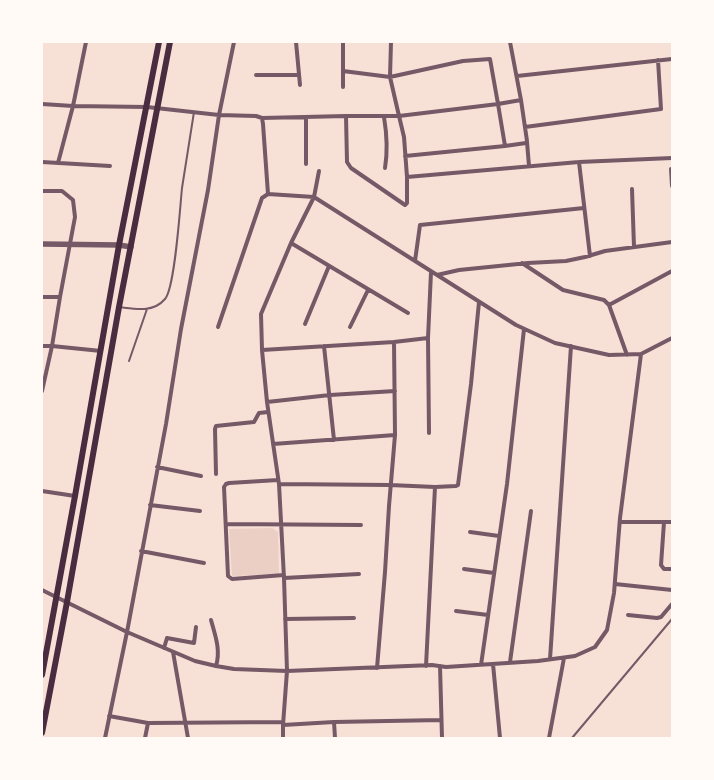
<!DOCTYPE html>
<html>
<head>
<meta charset="utf-8">
<style>
  body { margin:0 }
  #map { position:relative; width:714px; height:780px; overflow:hidden; background:#f7e1d7; font-family:Jost,sans-serif }
  canvas { display:block }
  .frame { position:absolute; inset:0; border:43px solid #fffaf5; pointer-events:none }
</style>
</head>
<body>
<div id="map">
<canvas width="714" height="780"></canvas>
<div class="frame"></div>
</div>
<script>
const context = document.querySelector('canvas').getContext('2d');
context.lineJoin = 'round';
function fill(path, color) {
  context.fillStyle = color;
  context.fill(path, 'evenodd');
}
function strokePath(path, color, width, dash) {
  context.strokeStyle = color;
  context.lineWidth = width;
  context.lineCap = dash ? 'butt' : 'round';
  context.setLineDash(dash || []);
  context.stroke(path);
}
fill(new Path2D(`
  M272,528L278,532L279,574L233,576L232,575L229,529Z`), '#ebcfc5');
strokePath(new Path2D(`
  M119,307C136,309 153,313 165,299C175,288 180,207 182,188C186,163 190,137 194,112
  M129,361L147,309
  M572,738L672,619`), '#755966', 2);
strokePath(new Path2D(`
  M296,42L300,85
  M343,42V87
  M490,59L498,104L399,116L390,77L463,61Z
  M343,71L390,77L391,42
  M256,75H299
  M517,76L672,59
  M42,104L73,106L147,107L219,115L256,116L262,118L263,124L268,194L314,197L516,325L555,343L609,355L641,354
  M346,116L347,162L351,168L405,205L407,203V177
  M384,117C387,135 388,150 385,168
  M262,118L346,116H399L404,137L407,177L579,162L672,158
  M525,127L661,109L658,60
  M527,142L529,166
  M505,146L526,143L527,141L521,100L510,42
  M405,156L505,146L498,104L521,100
  M42,162L110,166
  M579,162L590,256
  M58,163L73,106L86,42
  M306,164V118
  M671,169L672,186
  M319,171L314,197L291,243L261,314L262,350L267,402L279,484L284,578L287,671L283,725L334,722L335,738
  M632,189L634,247
  M42,191H62L73,200L75,217L60,297
  M291,243L408,313
  M415,261L420,225L584,208
  M522,263L563,290L604,300L609,305L627,355
  M437,275L459,270L528,263L566,261L585,257L605,251L672,242
  M42,297H60L52,346L101,351
  M609,305L672,271
  M305,324L329,266
  M218,327L262,198L268,194
  M350,327L368,290
  M428,338L429,433
  M42,346H52L42,391
  M324,346L334,440
  M262,350L394,342
  M267,402L330,395L395,391
  M273,444L395,435
  M157,467L201,476
  M216,474L215,429L216,426L254,422L259,413L268,412
  M278,480L229,483L226,484L224,487L228,576L232,579L284,575
  M279,484L390,485L435,487L456,486L458,485L471,384L479,302
  M42,491L75,496
  M150,505L200,511
  M620,522H672
  M664,522L661,565L664,569H672
  M226,524L361,525
  M470,532L499,536
  M141,551L204,563
  M464,569L494,573
  M284,578L359,574
  M615,584L672,590
  M42,590L127,632L195,661L216,666L234,669L287,671L432,665L446,667L538,661L575,656L595,647L607,630L614,593L620,518L641,354L672,338
  M456,611L488,615
  M628,615L657,618L661,617L672,604
  M285,619L354,618
  M211,620C215,635 221,650 216,666
  M164,648L167,638L194,643L196,627
  M173,652L188,738
  M550,659L571,346
  M510,662L531,511
  M493,664L500,738
  M481,665L507,484L524,329
  M426,666L435,487
  M440,666L442,738
  M377,668L385,572L389,506L395,435L394,342L428,338L431,272
  M109,716L148,723L145,738
  M334,722L441,720
  M148,723L283,722
  M283,725V738
  M105,738L127,632L166,424L181,329L208,190L219,115L234,42
  M549,738L564,658`), '#755966', 4);
strokePath(new Path2D(`
  M42,244L119,245L131,247`), '#755966', 5.5);
strokePath(new Path2D(`
  M42,675L75,496L119,245L159,42
  M42,733L67,602L119,307L170,42`), '#4a2c40', 6);
</script>
</body>
</html>
